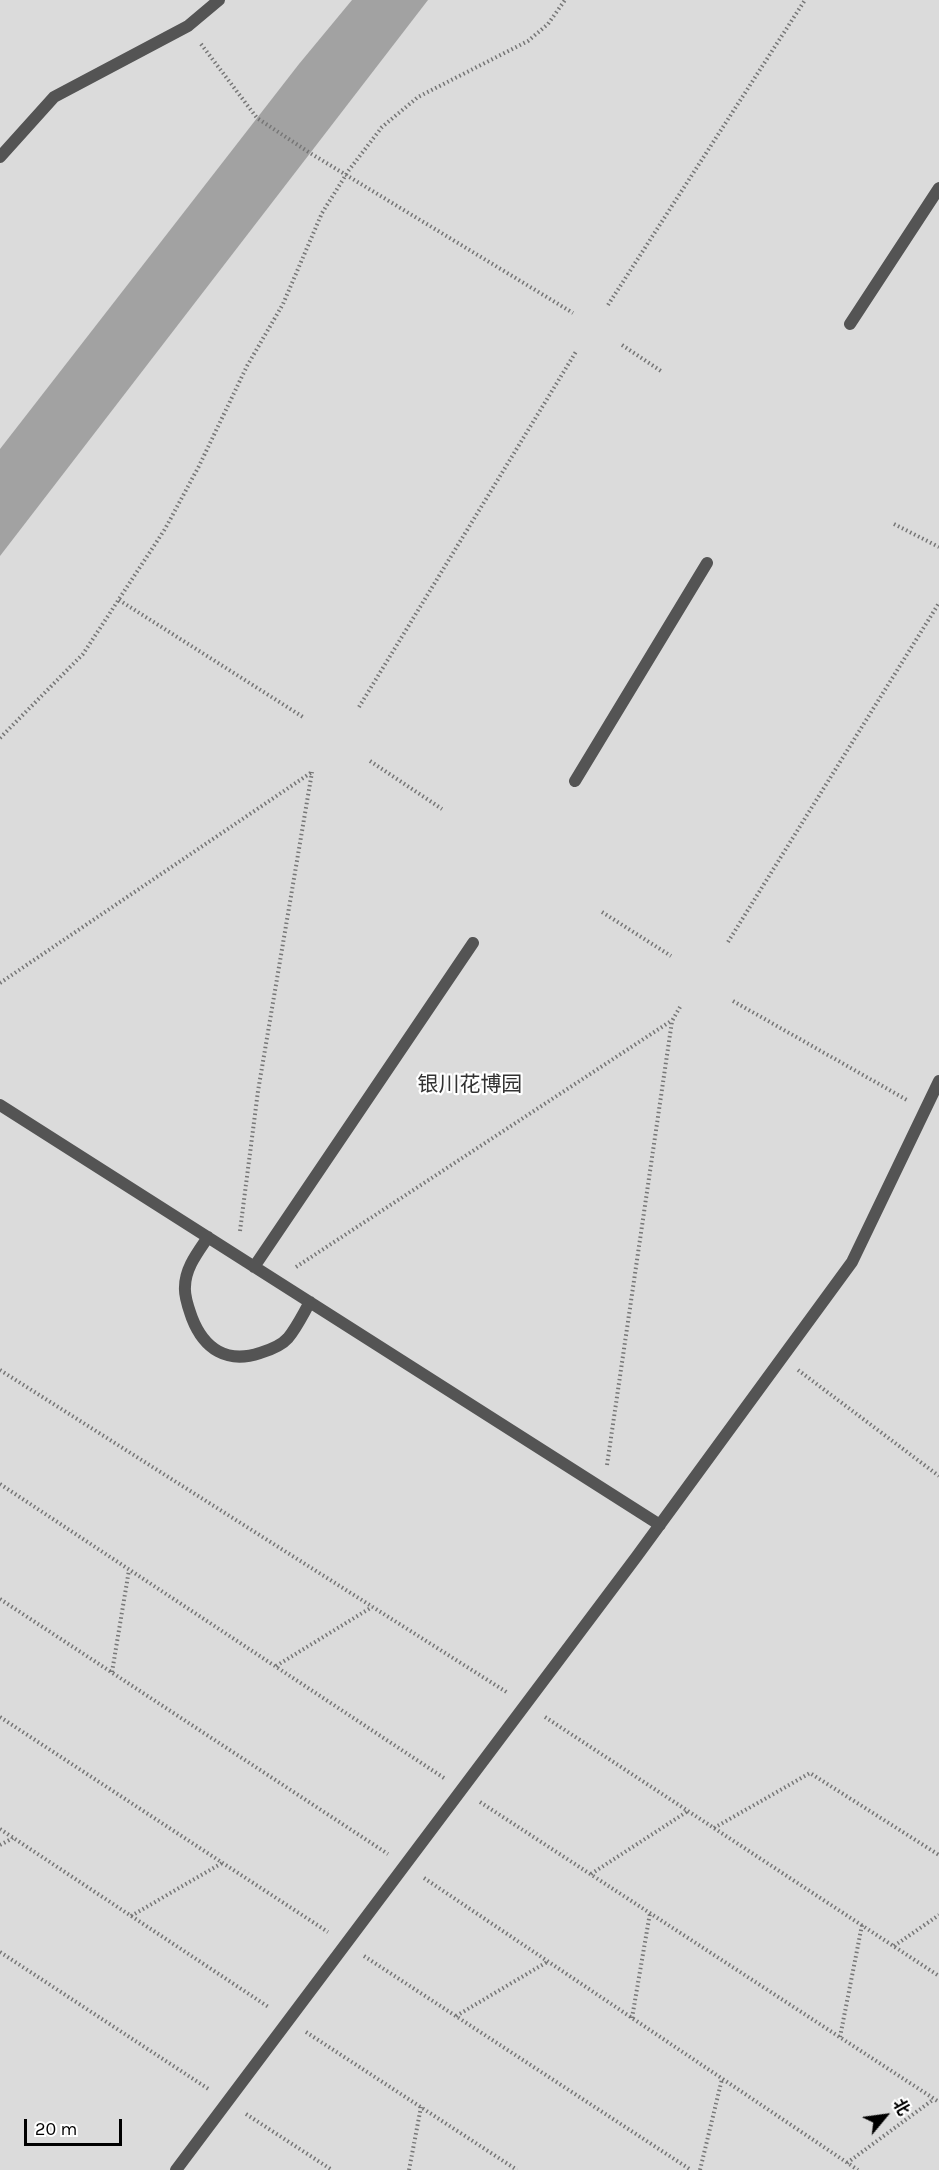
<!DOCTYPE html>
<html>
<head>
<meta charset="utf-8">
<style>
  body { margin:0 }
  #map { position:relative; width:939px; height:2170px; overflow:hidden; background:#fff; font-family:Karla,"Noto Sans SC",sans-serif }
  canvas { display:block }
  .north { position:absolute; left:855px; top:2086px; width:60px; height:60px; -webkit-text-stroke:4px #fff; paint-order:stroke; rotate:61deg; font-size:16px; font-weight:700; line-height:24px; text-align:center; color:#000 }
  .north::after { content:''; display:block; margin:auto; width:21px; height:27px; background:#000; clip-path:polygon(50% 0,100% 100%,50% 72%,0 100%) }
  .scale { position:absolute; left:24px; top:2119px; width:98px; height:27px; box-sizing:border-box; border:3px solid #000; border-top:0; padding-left:8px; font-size:18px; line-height:21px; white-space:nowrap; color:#000; -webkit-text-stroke:4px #fff; paint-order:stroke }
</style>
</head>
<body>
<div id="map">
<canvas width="939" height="2170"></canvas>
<div class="north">北</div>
<div class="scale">20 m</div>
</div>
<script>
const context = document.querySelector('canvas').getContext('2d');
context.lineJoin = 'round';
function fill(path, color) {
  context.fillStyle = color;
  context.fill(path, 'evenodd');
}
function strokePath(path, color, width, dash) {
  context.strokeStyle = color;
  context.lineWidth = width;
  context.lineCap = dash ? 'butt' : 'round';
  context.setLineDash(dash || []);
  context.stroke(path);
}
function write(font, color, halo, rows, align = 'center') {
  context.font = font + ' Karla,"Noto Sans SC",sans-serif';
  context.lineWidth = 4.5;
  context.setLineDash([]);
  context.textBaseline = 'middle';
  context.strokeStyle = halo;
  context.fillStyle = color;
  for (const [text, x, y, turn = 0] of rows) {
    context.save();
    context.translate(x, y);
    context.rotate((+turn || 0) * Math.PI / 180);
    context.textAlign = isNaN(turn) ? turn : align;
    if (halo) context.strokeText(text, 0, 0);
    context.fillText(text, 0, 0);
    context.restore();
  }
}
fill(new Path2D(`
  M0,0H939V2170H0Z`), '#dbdbdb');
fill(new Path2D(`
  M352,0H428L0,556V449L299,64Z`), '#a2a2a2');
strokePath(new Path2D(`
  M201,44L257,118L310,153L573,313
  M608,305L805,0
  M622,345L661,371
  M894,524L939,547
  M119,600L303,717
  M359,707L577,350
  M0,738L83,654L165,529L199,466L247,366L283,304L322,213L349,170L382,127L418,97L528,41L548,24L565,0
  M370,761L442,809
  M602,912L671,956
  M728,942L939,603
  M0,983L312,772
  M733,1001L907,1100
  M240,1231L258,1091L312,772
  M296,1267L671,1021
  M0,1370L508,1693
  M798,1370L939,1476
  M607,1465L672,1021L680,1007
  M0,1484L444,1778
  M0,1599L388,1854
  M276,1666L372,1607
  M112,1672L129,1570
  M0,1717L328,1932
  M545,1717L939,1976
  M480,1802L939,2102
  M714,1828L810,1773L939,1855
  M0,1829L270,2008
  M0,1845L13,1838
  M591,1874L688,1811
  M424,1878L858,2170
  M131,1916L222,1863
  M894,1946L939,1915
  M0,1952L210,2090
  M364,1956L691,2170
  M456,2016L547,1962
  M632,2018L650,1913
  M306,2032L517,2170
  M840,2037L862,1925
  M246,2114L332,2170
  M847,2163L934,2099
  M409,2170L421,2107
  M700,2170L722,2079`), '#767676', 4, [1.5, 3]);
strokePath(new Path2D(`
  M0,157L54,97L188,26L219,0`), '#545454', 12);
strokePath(new Path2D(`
  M850,324L939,188
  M575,781L707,563
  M0,1105L660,1525
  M208,1237C198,1252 185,1268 185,1287C184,1297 189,1309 192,1318C204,1349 227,1364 260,1353C270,1350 281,1346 288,1338C297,1327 303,1314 310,1302
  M254,1267L473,943
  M176,2170L637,1556L852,1262L939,1081`), '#545454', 12);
write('21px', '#323232', '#fff', [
  ["银川花博园",470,1085]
]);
</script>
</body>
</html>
